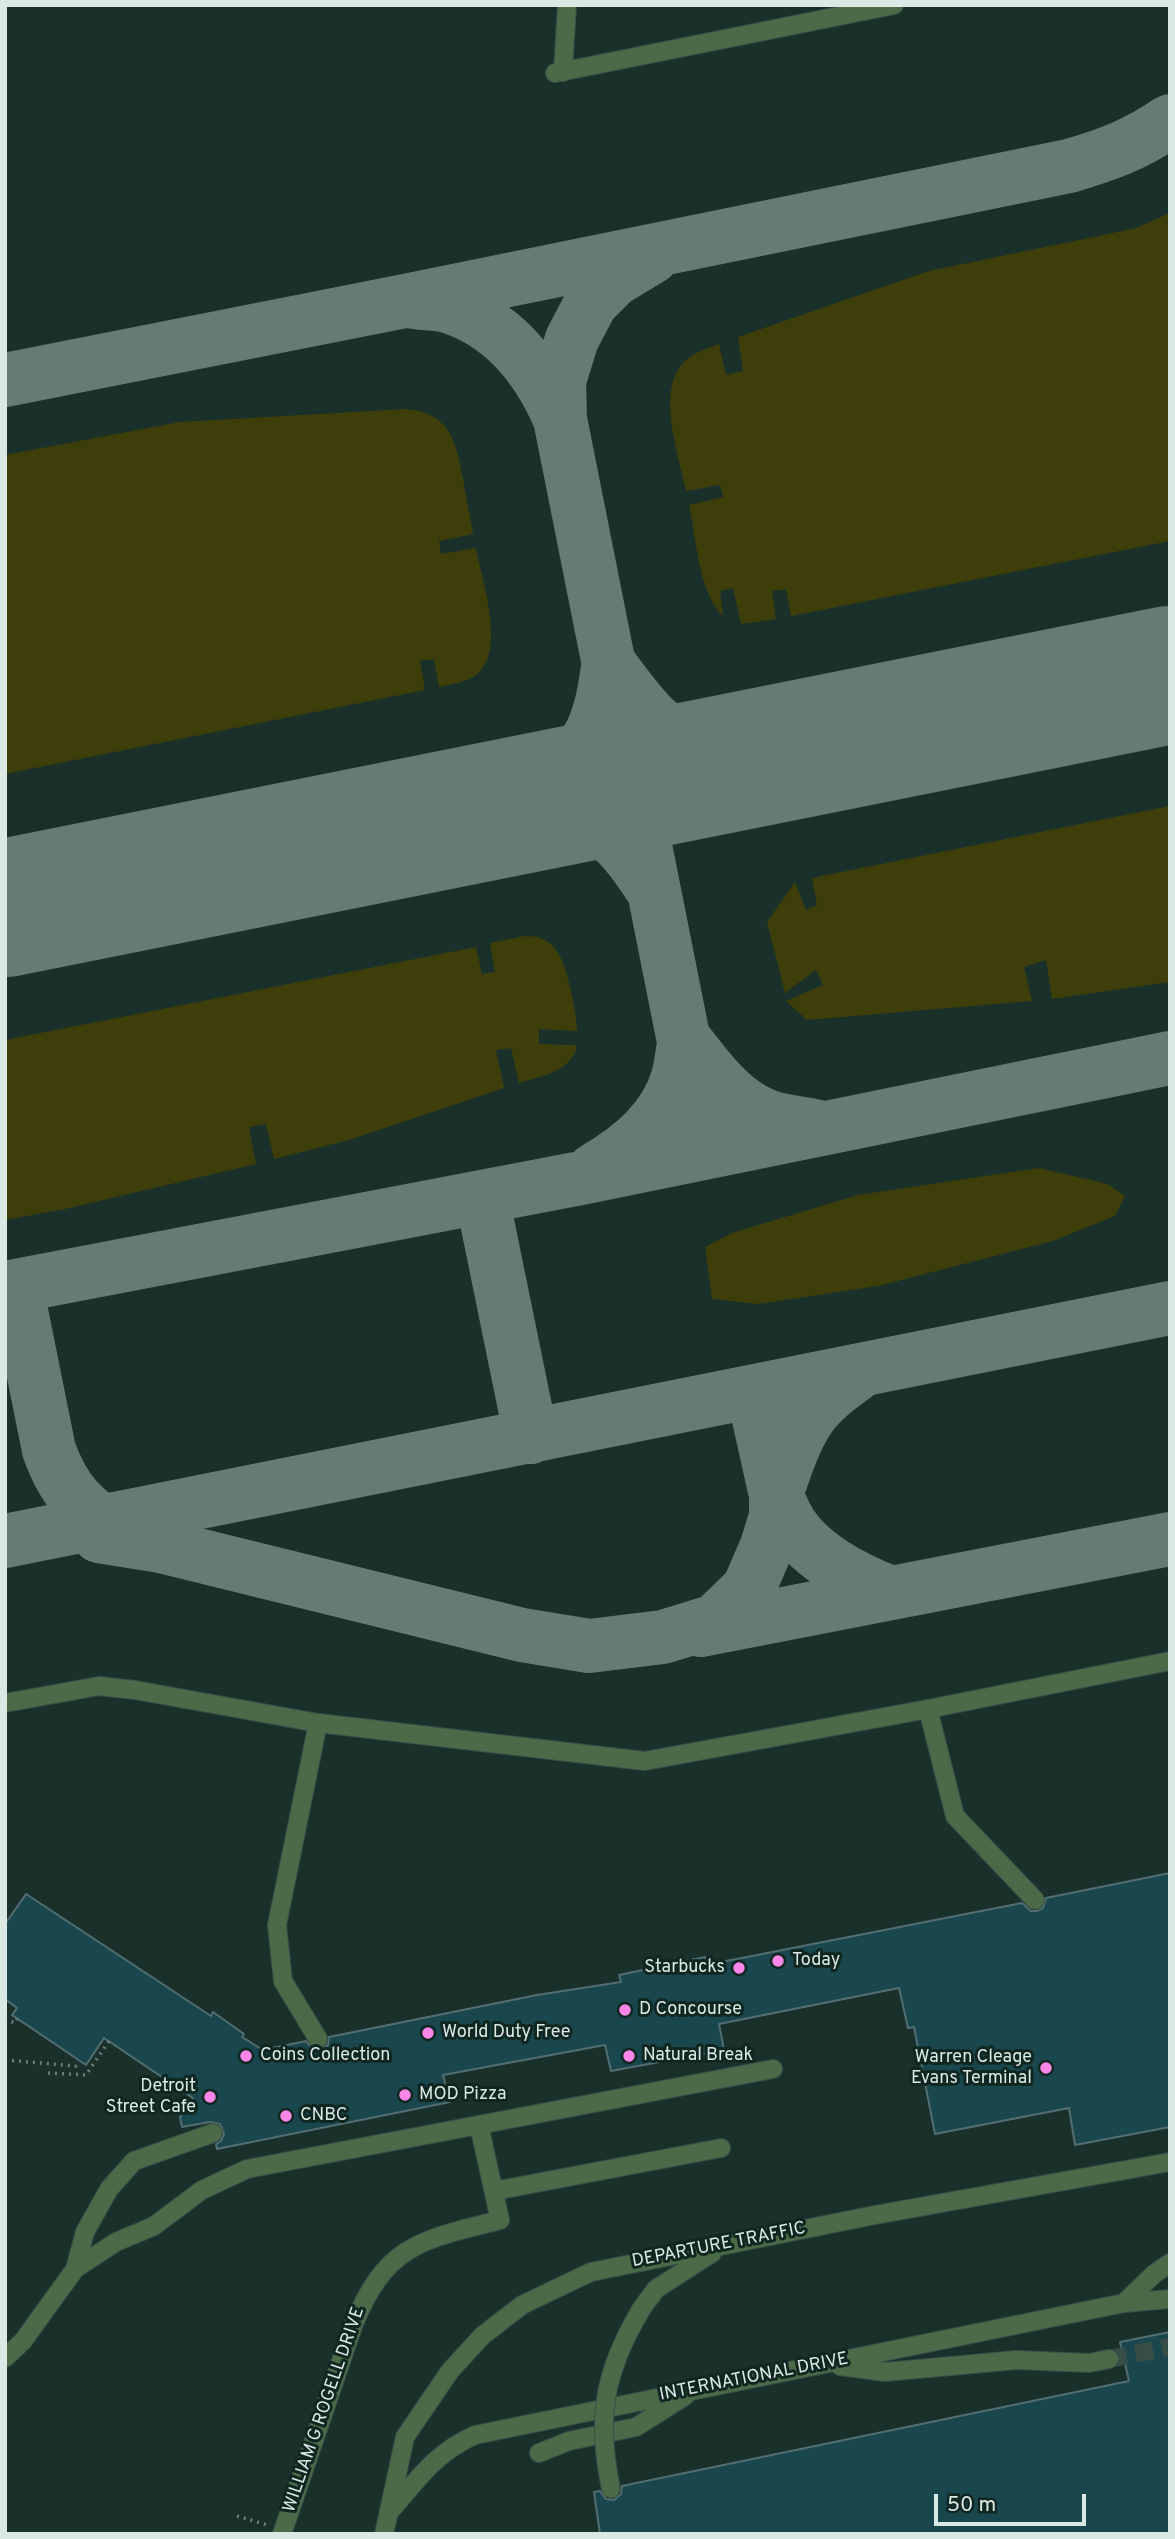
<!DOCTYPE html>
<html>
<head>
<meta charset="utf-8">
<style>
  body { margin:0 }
  #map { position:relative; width:1175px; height:2539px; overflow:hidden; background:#1a312b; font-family:Overpass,sans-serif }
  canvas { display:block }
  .frame { position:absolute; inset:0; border:7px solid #dbe9e4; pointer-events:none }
  .scale { position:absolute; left:934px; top:2494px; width:152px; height:32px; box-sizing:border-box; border:4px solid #dbe9e4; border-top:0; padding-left:9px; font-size:21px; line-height:24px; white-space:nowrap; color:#dbe9e4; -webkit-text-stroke:5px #102721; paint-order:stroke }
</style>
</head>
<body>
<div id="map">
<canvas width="1175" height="2539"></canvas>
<div class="frame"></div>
<div class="scale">50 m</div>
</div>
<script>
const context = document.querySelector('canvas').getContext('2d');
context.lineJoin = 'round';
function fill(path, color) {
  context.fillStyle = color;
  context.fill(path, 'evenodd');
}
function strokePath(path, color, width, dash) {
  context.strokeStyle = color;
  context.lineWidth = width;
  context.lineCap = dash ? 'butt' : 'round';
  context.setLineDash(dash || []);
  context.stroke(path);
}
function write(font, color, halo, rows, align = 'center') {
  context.font = font + ' Overpass,sans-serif';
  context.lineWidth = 6;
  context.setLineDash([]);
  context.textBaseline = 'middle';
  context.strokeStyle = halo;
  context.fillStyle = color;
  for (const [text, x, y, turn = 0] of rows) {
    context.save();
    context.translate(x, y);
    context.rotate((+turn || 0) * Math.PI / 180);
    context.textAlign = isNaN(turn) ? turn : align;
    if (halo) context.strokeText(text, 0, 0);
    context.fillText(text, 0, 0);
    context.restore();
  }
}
fill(new Path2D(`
  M1170,213V541L791,616L786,589L772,591L776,619L741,624L733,588L720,591L723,616C699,594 696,537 689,505L723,497L720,485L686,491C679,455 655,389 685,361C694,352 707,349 719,344L726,375L743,371L738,337L929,271L1108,234L1136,228Z
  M406,409C450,413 456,441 463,479C466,497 470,515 473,534L439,541L441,554L476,548C482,581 507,652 476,675C465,683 451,684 439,687L434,659L420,661L425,690L5,774V455L180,422Z
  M1170,806V982L1052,999L1046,960L1024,967L1032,1001L807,1020L786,1001L823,985L816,970L785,993L767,922L795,882L806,910L817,905L812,878Z
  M525,936C557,935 564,961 570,987C573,1002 577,1016 577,1031L539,1029V1044L575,1045L577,1048C568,1073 541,1076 519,1083L511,1048L496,1050L504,1088L349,1140L274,1159L266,1124L249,1127L256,1164L65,1209L5,1220V1040L476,947L482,974L495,972L490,943Z
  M1039,1168L1108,1184L1125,1196L1115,1216L1053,1241L878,1286L758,1304L712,1299L705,1247L732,1233L858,1195Z`), '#3d3e09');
strokePath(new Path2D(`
  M652,257L614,280L591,303L572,339L559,381L560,419L706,1152
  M414,302C425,304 437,303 447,306C503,323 538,368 560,419
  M5,380L405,301L1069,166C1107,155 1137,144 1170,121
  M611,666C625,685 639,705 656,721C682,744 725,752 758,757
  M507,808C570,771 598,748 607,673
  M507,808C542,811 589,817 616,842C630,855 642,874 653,890
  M685,1040C707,1068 730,1101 764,1115C781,1122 801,1123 818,1127
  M594,1170C631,1148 666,1120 678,1077C681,1066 682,1055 684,1044
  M482,1197L531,1437
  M16,1286L49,1450C64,1492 85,1515 126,1535
  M5,1288L581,1178L1170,1058
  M861,1371C842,1385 821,1399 808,1419C794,1440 784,1471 776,1495C781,1505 785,1516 791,1525C814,1559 855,1579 891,1593
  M99,1536L161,1546L522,1635L589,1646L663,1637L715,1621L749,1588L767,1546L776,1516V1495L753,1392
  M5,1541L1170,1308
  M701,1630L1170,1539`), '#677a74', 54);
strokePath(new Path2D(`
  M5,908L1170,675`), '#677a74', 138);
const building = new Path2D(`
  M1170,1873V2127L1075,2145L1069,2108L935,2134L914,2027L908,2028L899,1988L719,2024L724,2050L611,2071L605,2045L443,2075L450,2102L217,2149L216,2144L221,2141L224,2134L220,2124L210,2122L182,2127L180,2117L193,2098L104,2038L86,2065L12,2015L17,2008L5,1999V1924L26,1894L211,2016L213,2012L244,2034L242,2037L263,2050L306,2041L312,2049L318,2050L328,2045L329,2037L537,1995L621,1982L619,1975L705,1957L706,1965L1022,1903L1031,1911H1037L1043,1908L1046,1898Z
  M1170,2332V2534H600L594,2492L600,2491L606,2499L614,2500L621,2494L622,2486L1129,2381L1120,2342Z`);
fill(building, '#1a474d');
strokePath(building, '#536e72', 2);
strokePath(new Path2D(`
  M1109,2359L1170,2347`), '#374d47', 18, [18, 9]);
const minor = new Path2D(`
  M563,72L567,5
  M555,73L894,5
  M5,1703L99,1686L135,1690L318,1723L645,1761L928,1709L1170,1661
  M928,1709L955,1816L1035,1900
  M318,2039L283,1981L277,1925L318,1723
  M494,2191L721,2148
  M75,2269L85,2232L109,2189L134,2161L213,2133
  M1124,2303L1154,2274L1170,2263
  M642,2308L656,2289L712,2253
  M5,2358L23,2341L75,2269L116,2242L154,2226L202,2190L247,2169L773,2069
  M840,2366L885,2372L1017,2360L1089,2363L1109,2359
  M539,2453L569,2441L636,2427L685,2396
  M391,2510C419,2478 435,2453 475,2435L1124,2303L1170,2299
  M282,2534L353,2326C386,2244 421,2240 500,2220L479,2125
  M384,2534L405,2437L450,2371L482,2336L522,2305L591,2272L875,2215L1170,2162`);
strokePath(minor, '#394e49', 20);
strokePath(new Path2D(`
  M5,2019L15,2023L17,2019
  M5,2060L76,2066L79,2061
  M48,2073L86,2075L109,2041
  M237,2516L267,2525`), '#6c7f79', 3.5, [2, 5]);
strokePath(minor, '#4a6a48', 18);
const minorBridge = new Path2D(`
  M611,2489C596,2417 604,2371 642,2308`);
strokePath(minorBridge, '#394e49', 20, []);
strokePath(minorBridge, '#4a6a48', 18);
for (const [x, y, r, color] of [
  [778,1961,7,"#fa87e7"],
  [739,1968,7,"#fa87e7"],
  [625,2010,7,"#fa87e7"],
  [428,2033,7,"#fa87e7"],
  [246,2056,7,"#fa87e7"],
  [629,2056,7,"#fa87e7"],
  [1046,2068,7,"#fa87e7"],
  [405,2095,7,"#fa87e7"],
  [210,2097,7,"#fa87e7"],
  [286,2116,7,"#fa87e7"]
]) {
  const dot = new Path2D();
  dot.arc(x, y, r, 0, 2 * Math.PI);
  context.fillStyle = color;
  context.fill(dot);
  strokePath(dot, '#102721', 2.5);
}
write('18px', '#dbe9e4', '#102721', [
  ["Today",792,1961],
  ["Starbucks",725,1968,"right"],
  ["D Concourse",639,2010],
  ["World Duty Free",442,2033],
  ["Coins Collection",260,2056],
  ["Natural Break",643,2056],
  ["Warren Cleage",1032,2058,"right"],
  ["Evans Terminal",1032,2079,"right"],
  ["Detroit",196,2087,"right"],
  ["Street Cafe",196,2108,"right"],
  ["MOD Pizza",419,2095],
  ["CNBC",300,2116]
], 'left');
write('18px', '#dbe9e4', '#102721', [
  ["DEPARTURE TRAFFIC",719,2246,-11],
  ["INTERNATIONAL DRIVE",754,2378,-11],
  ["WILLIAM G ROGELL DRIVE",325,2410,-71]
]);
</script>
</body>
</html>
